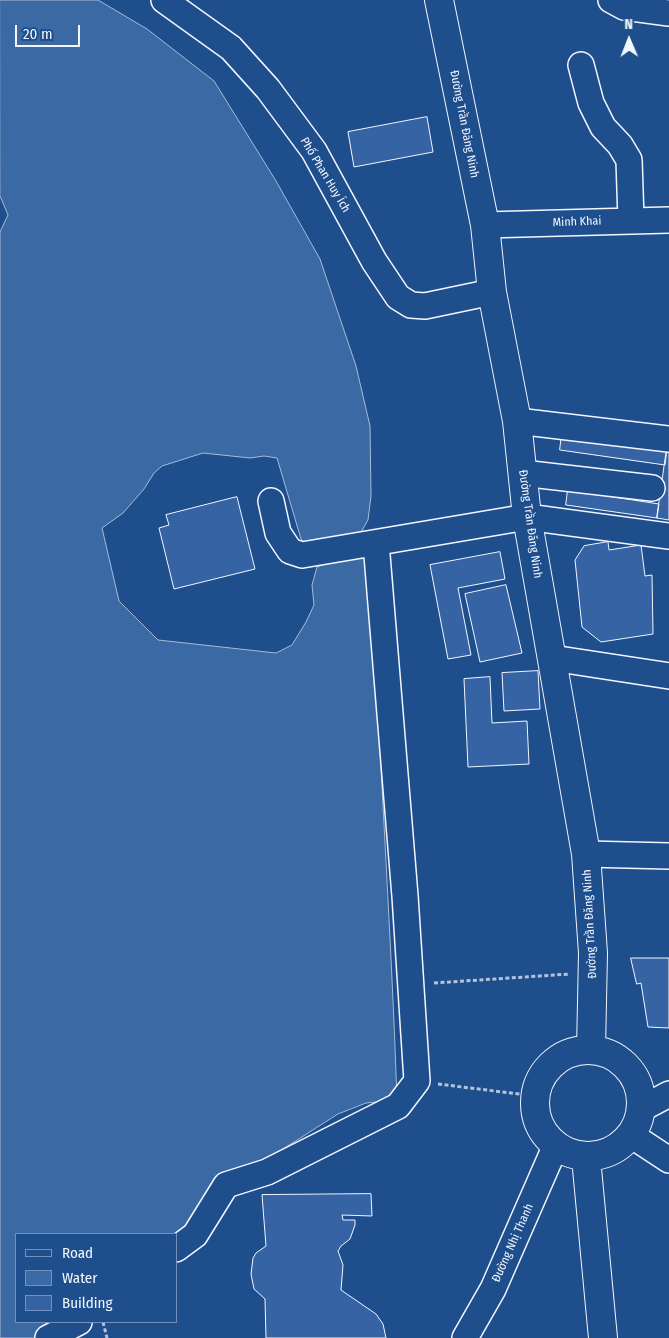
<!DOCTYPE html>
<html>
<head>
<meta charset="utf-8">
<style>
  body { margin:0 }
  #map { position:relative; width:669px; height:1338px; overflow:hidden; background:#1f4e8c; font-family:"Fira Sans Condensed",sans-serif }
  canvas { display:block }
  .legend { position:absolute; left:15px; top:1233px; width:162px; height:90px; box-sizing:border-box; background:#1f4e8c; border:1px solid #7391ba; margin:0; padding:6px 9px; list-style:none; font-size:15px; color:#f2f6ff }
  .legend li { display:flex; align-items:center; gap:10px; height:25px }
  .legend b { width:25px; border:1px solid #7391ba }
  .north { position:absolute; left:604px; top:15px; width:50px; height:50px; -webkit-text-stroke:4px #1f4e8c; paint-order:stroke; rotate:359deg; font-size:14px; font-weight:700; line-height:20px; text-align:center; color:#f2f6ff }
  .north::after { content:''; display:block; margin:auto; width:18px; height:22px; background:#f2f6ff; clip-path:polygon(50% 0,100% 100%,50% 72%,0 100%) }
  .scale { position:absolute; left:15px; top:25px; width:65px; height:22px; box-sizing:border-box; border:2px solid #f2f6ff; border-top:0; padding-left:6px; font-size:15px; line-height:18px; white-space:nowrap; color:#f2f6ff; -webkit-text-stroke:4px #1f4e8c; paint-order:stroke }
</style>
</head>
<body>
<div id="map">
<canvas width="669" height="1338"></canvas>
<ul class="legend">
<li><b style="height:6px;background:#1f4e8c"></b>Road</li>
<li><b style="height:14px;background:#3b69a3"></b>Water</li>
<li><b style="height:14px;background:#3563a3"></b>Building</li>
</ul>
<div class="north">N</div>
<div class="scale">20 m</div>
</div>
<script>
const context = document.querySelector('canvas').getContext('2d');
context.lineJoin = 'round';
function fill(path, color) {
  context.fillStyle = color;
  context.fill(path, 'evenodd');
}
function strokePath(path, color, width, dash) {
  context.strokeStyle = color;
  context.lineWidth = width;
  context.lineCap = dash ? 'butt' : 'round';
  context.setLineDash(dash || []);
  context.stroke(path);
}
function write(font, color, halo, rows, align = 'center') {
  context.font = font + ' "Fira Sans Condensed",sans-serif';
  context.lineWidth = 4;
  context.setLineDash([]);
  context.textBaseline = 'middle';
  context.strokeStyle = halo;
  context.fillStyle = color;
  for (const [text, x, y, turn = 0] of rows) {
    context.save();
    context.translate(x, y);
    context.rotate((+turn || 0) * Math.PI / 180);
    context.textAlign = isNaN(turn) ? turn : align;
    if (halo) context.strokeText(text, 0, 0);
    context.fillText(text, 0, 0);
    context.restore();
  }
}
const water = new Path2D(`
  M0,0H98L147,29L214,81L276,181L320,259L356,366L370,426L371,496L368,520L360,534L305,543L301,539L277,458L264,456L250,458L203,453L162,466L154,473L144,489L123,513L102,528L119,601L158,640L276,653L292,645L306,622L314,605L312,585L317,567L354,553H372C377,736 391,918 397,1100L366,1103L338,1114L253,1168L235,1169L218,1177L208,1189L198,1219L176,1234H16V1322H63L41,1338H0V232L8,215L0,196Z`);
fill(water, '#3b69a3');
strokePath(water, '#a8bbd7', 1);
const building = new Path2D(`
  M427,117L433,152L354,167L348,132Z
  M562,433L667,448L665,465L560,450Z
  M667,448L669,449V520L657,518Z
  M568,490L659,504L657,518L566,505Z
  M237,497L255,569L174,589L159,528L169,525L166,515Z
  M608,542L609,550L641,545L645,576L652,575L653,634L601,642L582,627L575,560L584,546Z
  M500,552L505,579L458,588L471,655L448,659L430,565Z
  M506,585L522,653L480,662L465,594Z
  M538,671L540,709L504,711L502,673Z
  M490,677L492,723L527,721L529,764L468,767L464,679Z
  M631,958H669V1028L648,1027L641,983L637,984Z
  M371,1194L372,1216L342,1215L343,1220H355V1225L350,1239L341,1246L338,1251L343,1265L341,1290L376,1314L383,1324L386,1338H266L265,1299L254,1289L251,1274L253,1258L256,1253L266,1246L262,1195Z`);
fill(building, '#3563a3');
strokePath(building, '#f2f6ff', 1);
const minor = new Path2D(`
  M164,0L231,48L268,89L314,151L374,261L398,297L411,305L425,306L492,292
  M611,0L624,7L669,13
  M581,65L591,103L603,127L620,145L629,160L631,220
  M485,225L669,220
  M517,421L669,439
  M522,473L652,488
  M271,501L278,533L290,551L302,555L527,517L669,536
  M552,658L669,676
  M586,854L669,856
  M641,1109L669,1094
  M631,1135L669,1160
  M176,1249L195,1235L226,1185L267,1172L398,1106L417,1081L405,896L376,543
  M48,1338L79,1322
  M465,1338L493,1289L556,1145`);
const major = new Path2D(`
  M439,0L485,225L492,292L517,421L527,517L586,854L593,953L591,1050
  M535 1103a53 53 0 1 1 106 0a53 53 0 1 1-106 0Z
  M586,1158L603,1338`);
strokePath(minor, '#f2f6ff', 28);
strokePath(major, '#f2f6ff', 30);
strokePath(new Path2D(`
  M434,983L570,974
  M438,1084L535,1096
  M103,1322L107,1338`), '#b3c4dc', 3, [4, 2.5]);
strokePath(minor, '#1f4e8c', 25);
strokePath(major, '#1f4e8c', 28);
write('12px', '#f2f6ff', '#1f4e8c', [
  ["Đường Trần Đăng Ninh",464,124,79],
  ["Phố Phan Huy Ích",325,175,59],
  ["Minh Khai",577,222,-2],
  ["Đường Trần Đăng Ninh",530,524,82],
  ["Đường Trần Đăng Ninh",590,924,-93],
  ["Đường Nhị Thanh",513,1243,-66]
]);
</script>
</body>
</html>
